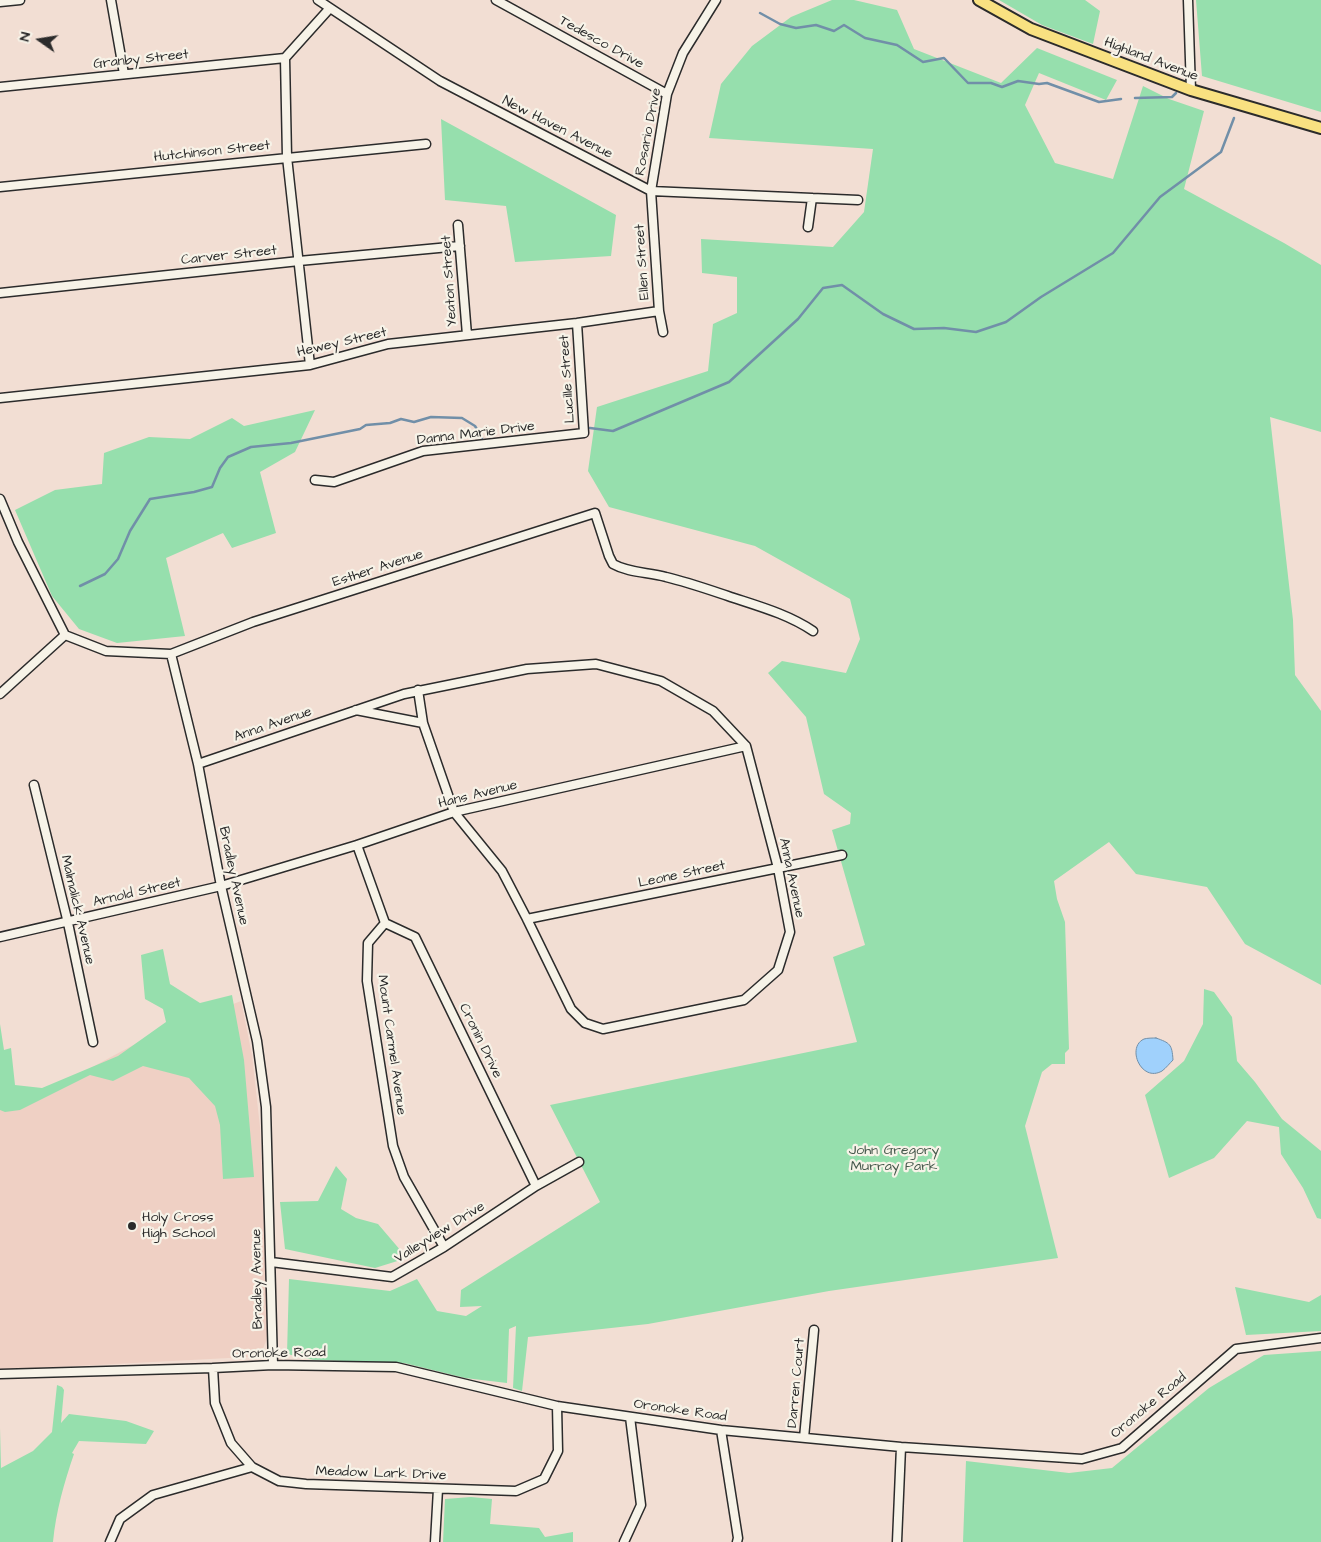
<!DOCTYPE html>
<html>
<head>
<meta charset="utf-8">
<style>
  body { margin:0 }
  #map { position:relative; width:1321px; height:1542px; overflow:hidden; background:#f2ded3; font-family:"Architects Daughter",sans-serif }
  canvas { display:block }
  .north { position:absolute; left:15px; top:15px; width:50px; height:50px; -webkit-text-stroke:4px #f7f3e8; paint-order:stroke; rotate:283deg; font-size:14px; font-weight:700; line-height:20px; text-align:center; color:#2b2b2b }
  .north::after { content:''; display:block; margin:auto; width:18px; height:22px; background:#2b2b2b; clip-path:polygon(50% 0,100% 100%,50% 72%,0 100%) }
</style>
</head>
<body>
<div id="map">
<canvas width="1321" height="1542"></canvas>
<div class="north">N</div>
</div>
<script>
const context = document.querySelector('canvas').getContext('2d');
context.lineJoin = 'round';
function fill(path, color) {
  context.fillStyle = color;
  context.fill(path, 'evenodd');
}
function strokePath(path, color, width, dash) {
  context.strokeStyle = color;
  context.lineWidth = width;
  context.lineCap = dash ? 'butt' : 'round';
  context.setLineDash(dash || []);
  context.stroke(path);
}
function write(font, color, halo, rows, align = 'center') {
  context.font = font + ' "Architects Daughter",sans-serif';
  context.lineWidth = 4.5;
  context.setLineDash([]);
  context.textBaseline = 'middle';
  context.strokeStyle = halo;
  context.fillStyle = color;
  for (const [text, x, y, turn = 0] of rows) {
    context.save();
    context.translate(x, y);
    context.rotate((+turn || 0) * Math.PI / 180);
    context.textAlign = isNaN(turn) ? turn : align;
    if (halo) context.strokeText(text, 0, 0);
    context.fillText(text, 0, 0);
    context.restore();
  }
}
fill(new Path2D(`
  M241,1001L252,1055L260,1127L268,1330L266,1341L262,1351L256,1355L248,1357L0,1370V1048L14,1109L152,1035Z`), '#efd0c4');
fill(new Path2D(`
  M832,0H854L897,10L914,49L1001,83L1037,48L1117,80L1106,100L1039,73L1025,105L1055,163L1113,179L1143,86L1169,99L1204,111L1184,189L1284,243L1321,265V432L1270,417L1293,620L1295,675L1321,711V985L1245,944L1207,887L1136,874L1109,842L1054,881L1057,899L1065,922L1069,1049L1065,1053V1064H1052L1042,1072L1025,1126L1058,1258L829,1291L648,1324L528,1337L522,1391L513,1388L516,1326L509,1329L507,1383L465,1378L404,1363L314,1360L287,1354L289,1279L390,1291L417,1279L437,1311L466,1316L482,1306L460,1307L461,1290L600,1202L550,1105L857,1042L833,957L865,945L832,830L850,824L851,813L824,794L806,717L768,673L782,661L846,673L860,639L850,599L755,546L609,507L588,471L597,407L708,371L713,324L737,313V277L702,273L701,239L833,247L864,212L873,149L709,138L721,84L752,46L791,17Z
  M999,0H1085L1100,11L1093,44L1042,25Z
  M1196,0H1321V112L1202,76Z
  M441,119L616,215L611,256L515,262L506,206L445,200Z
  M315,410L295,452L260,472L276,533L232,548L223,533L166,558L185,636L117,643L79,629L52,596L15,510L55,490L102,484L104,453L149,437L190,439L232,418L244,426Z
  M163,949L170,984L200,1003L232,995L244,1060L254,1177L223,1179L220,1125L215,1106L189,1078L143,1066L113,1081L90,1075L20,1110L5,1112L0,1110V1024L4,1050L11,1048L15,1085L42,1088L118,1056L166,1022L163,1009L145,999L141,955Z
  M1204,989L1214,992L1232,1017L1237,1061L1255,1082L1282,1119L1321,1151V1219L1317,1218L1303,1188L1281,1154L1279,1127L1247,1121L1214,1158L1169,1178L1145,1095L1184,1061L1203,1024Z
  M336,1166L347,1179L341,1209L356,1218L378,1224L407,1258L375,1268L285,1249L280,1202L318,1201Z
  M1235,1287L1309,1302L1321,1295V1331L1246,1335Z
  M1321,1351V1542H963L966,1461L1069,1473L1112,1468L1209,1388L1264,1355Z
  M57,1385L62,1387L64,1390L61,1423L69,1414L126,1421L154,1431L146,1444L79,1441L72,1453L74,1454C64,1483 56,1511 53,1542H0V1428L1,1468L33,1451L52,1432Z
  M471,1497L492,1499L490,1524L539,1528L545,1537L573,1532V1542H443L445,1499Z`), '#96dfad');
const water = new Path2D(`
  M1156,1038C1170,1043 1172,1044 1173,1060C1170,1063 1166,1068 1162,1071C1141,1083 1126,1047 1144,1039C1147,1038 1153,1038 1156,1038Z`);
fill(water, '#a0d1fc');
strokePath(water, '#718fa8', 1);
strokePath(new Path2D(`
  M760,13L780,24L796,28L816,25L834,31L844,25L865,38L897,45L923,62L944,58L968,83H991L1002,87L1018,81L1039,84L1047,83L1099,102L1121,99
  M1135,98L1172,97L1176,93
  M590,428L613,431L729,382L798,319L823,288L842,285L883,314L914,329L944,328L976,332L1006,322L1041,297L1113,253L1160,197L1221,152L1234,118
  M80,586L105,574L118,559L130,531L150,499L194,492L212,487L220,468L228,457L251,447L291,443L360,429L366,425L390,423L401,419L414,422L431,417L462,418L475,426L482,438`), '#718fa8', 2.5);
const minor = new Path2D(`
  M111,0L124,74
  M318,0L440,81L651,191L858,200
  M496,0L667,94
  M1188,0L1191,90
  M0,2L20,0
  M0,87L285,58
  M0,187L426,144
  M458,225L467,335
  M808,227L812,198
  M0,293L299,261L460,246
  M663,332L659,311L651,191L667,94L683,53L716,0
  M310,365L287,157L285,58L330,8
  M0,398L310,365L388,344L577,323L659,311
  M315,480L334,482L423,451L584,433L577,323
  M0,499L18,542L65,635L106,651L171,654L198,764L221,886L257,1041L266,1107L273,1365
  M171,654L253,622L595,513L609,556L613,564C629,573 648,572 666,577C687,582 707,589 728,596C758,606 788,614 813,631
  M418,690L423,723
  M0,694L65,635
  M198,764L404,694L527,669L596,664L661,681L713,711L746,746L778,868L790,932L778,970L744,1000L603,1029L585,1023L571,1009L527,919L502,871L454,812L423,723L356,710
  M34,785L68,923L93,1042
  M357,845L385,923L368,943L367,981L393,1146L404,1177L444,1247
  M527,919L842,855
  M385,923L415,937L536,1186
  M0,937L221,886L357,845L454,812L746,746
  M271,1262L392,1277L444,1247L536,1186L579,1162
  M213,1368L215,1403L231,1443L252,1467L279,1481L306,1484L516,1491L544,1479L558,1451L557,1406
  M0,1374L213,1368L273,1365L396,1367L557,1406L721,1430L901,1447L1082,1459L1122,1448L1236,1349L1321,1338
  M721,1430L738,1538L737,1542
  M804,1438L814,1330
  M110,1542L120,1519L153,1495L252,1467
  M435,1542L438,1489
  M624,1542L641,1505L630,1417
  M897,1542L901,1447`);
const major = new Path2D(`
  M979,0L1031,29L1191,90L1321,128`);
strokePath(minor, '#2b2b2b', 11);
strokePath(major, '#2b2b2b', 14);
strokePath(minor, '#f7f3e8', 8);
strokePath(major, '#f9e181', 10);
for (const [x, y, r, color] of [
  [132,1226,5,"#2b2b2b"]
]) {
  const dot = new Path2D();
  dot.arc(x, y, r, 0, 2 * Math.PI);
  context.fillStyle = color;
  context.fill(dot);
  strokePath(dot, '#f7f3e8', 2);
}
write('14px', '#2b2b2b', '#f7f3e8', [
  ["Tedesco Drive",601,43,29],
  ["Granby Street",141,60,-6],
  ["Highland Avenue",1151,60,21],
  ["New Haven Avenue",557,128,27],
  ["Rosario Drive",649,132,-79],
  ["Hutchinson Street",212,152,-6],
  ["Carver Street",229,256,-6],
  ["Ellen Street",643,262,-94],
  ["Yeaton Street",450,281,-94],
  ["Hewey Street",342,343,-13],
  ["Lucille Street",568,379,-94],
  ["Danna Marie Drive",476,434,-7],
  ["Esther Avenue",378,569,-18],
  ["Anna Avenue",273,725,-19],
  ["Hans Avenue",478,795,-14],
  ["Leone Street",682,875,-12],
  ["Bradley Avenue",233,876,78],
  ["Anna Avenue",791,878,78],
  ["Arnold Street",137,893,-13],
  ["Malmalick Avenue",77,910,77],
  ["Cronin Drive",480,1041,64],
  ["Mount Carmel Avenue",391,1045,82],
  ["Valleyview Drive",440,1233,-32],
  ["Bradley Avenue",258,1279,-91],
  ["Oronoke Road",279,1354,-1],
  ["Darren Court",797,1383,-85],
  ["Oronoke Road",1149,1406,-40],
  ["Oronoke Road",680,1411,8],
  ["Meadow Lark Drive",381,1474,2]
]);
write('14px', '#46584c', '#f7f3e8', [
  ["John Gregory",894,1151],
  ["Murray Park",894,1167]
]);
write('14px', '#2b2b2b', '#f7f3e8', [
  ["Holy Cross",142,1218],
  ["High School",142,1234]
], 'left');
</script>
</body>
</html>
